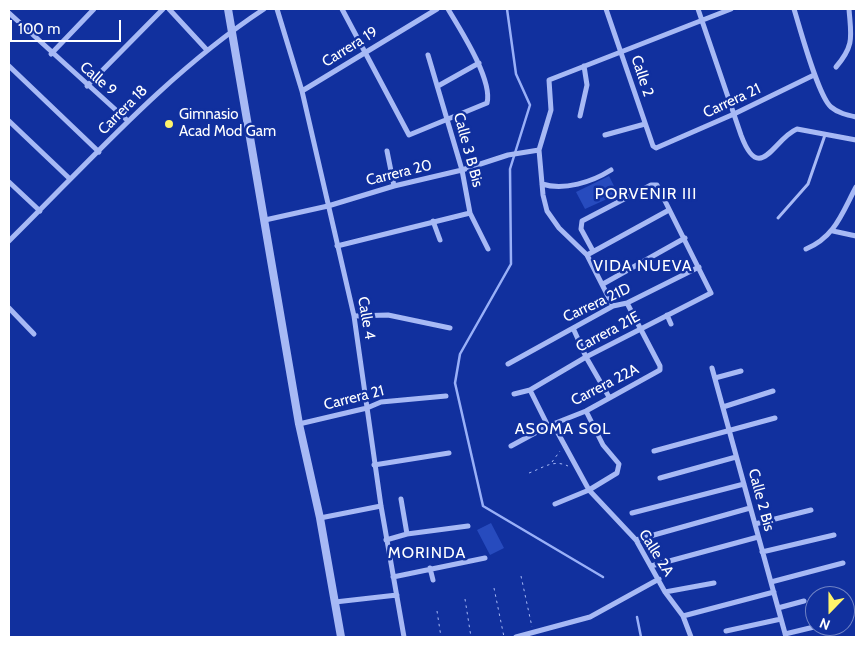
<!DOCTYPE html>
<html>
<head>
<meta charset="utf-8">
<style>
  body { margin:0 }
  #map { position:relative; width:865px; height:646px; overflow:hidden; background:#11309e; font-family:Cabin,sans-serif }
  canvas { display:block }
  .frame { position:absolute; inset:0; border:10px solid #fff; pointer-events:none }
  .north { position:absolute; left:805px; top:586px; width:50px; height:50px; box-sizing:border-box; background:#11309e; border:1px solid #7083c5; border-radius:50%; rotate:202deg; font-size:14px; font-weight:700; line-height:20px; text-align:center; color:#fff }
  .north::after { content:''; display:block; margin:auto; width:18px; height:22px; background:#fff46b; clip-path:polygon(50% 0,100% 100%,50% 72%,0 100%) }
  .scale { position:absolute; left:10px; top:20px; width:111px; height:22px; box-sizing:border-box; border:2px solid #fff; border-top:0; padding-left:6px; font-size:15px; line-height:18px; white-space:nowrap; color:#fff; -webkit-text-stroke:4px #11309e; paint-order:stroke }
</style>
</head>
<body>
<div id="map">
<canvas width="865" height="646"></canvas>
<div class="frame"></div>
<div class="north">N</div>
<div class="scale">100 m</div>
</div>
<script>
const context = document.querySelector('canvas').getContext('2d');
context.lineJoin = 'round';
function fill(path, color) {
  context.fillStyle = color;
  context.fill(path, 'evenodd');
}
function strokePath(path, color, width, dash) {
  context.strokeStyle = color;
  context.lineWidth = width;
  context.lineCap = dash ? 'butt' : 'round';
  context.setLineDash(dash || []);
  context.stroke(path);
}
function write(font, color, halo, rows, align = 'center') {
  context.font = font + ' Cabin,sans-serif';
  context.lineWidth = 5;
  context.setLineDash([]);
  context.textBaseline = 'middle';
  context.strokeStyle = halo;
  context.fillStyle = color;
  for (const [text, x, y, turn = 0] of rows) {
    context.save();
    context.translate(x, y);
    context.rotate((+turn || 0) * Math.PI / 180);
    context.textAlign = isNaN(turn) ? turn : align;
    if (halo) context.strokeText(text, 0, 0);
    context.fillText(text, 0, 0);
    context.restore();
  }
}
fill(new Path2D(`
  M609,176L618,194L585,209L576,192Z
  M491,523L504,548L490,555L477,530Z`), '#274bbe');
strokePath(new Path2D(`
  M507,9L516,74L530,105L510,169L511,264L460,354L455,383L483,506L603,577
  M637,617L641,637`), '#99b0f8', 2.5);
strokePath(new Path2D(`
  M552,462L560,451
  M529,473C543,468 553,459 568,466
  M521,576L532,627
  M494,588L504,637
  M465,599L471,637
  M437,611L441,637`), '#a7b9f5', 1, [2.5, 4]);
strokePath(new Path2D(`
  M778,218L808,184L825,135`), '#a7b9f5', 3);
strokePath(new Path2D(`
  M169,9L206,49
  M277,9L302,91L354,316L381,506L404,637
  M342,9L409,135L487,103C493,80 460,29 448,9
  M606,9L653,146L656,148L734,114L814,75
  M698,9L741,135C760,186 773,139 797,129L856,140
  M794,9C800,28 818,96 831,107C838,113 847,115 856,117
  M9,13L128,121
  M51,54L94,9
  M428,55L462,170L470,213L488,249
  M9,66L99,152
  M836,67C855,45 851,36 849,9
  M87,86L163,9
  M438,86L479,63
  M302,91L437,9
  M580,116L587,85L584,66
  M9,121L70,179
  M605,135L645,124
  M387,151L394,186
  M9,182L40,211
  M542,184C564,191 592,182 611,170
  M265,220L328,206L394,186L462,170L508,155L539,150
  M433,221L440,240
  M833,231L856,236
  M9,241C91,160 167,73 264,9
  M337,246L470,213
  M806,249C835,237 842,213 856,187
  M587,255L669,210
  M603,284L685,238
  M613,306L587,255L559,228L547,211L543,195L539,150L551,110L549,80L731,9
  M9,308L34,334
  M667,315L671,324
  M354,316L388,315L450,328
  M573,328L586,357L609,397
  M508,364L613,306L627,303L699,267
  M712,368L786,637
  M715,378L741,371
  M530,390L548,426
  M514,394L530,390L586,357L711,293L657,185H651L582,221L581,229L593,251
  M723,407L773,391
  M299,424L367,408L381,402L446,396
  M553,424L589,490L636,540L665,592L683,616L691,637
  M511,446L548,426L586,411L660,370V366L627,303
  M654,451L775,418
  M374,465L449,453
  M660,478L736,457
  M401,499L407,534
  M555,504L589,490L617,473L619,464L603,445L586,411
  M632,513L744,484
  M320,518L381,506
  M755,524L811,510
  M386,540L407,534L468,526
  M636,540L750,508
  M762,552L834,535
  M651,566L758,537
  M430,568L433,580
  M393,577L485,558
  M771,582L843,563
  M665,592L714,583
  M335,602L397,595
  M778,608L804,601
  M683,616L774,592
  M726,631L781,619
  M785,634L814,627
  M516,637L590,617L659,579`), '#a7b9f5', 5);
strokePath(new Path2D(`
  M228,9L299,424L320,518L341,637`), '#a7b9f5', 8);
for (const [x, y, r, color] of [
  [169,124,5,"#fff46b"]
]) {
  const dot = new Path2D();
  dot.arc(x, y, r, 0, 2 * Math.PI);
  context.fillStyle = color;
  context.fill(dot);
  strokePath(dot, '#11309e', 2);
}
write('15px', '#fff', '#11309e', [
  ["Carrera 19",350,47,-32],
  ["Calle 2",642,76,72],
  ["Calle 9",98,79,41],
  ["Carrera 21",732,101,-25],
  ["Carrera 18",123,110,-45],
  ["Calle 3 B Bis",468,150,75],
  ["Carrera 20",399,173,-14],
  ["Carrera 21D",597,303,-25],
  ["Calle 4",366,318,80],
  ["Carrera 21E",608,332,-28],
  ["Carrera 22A",605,385,-27],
  ["Carrera 21",354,398,-14],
  ["Calle 2 Bis",761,500,75],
  ["Calle 2A",656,553,58]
]);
write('15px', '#fff', '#11309e', [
  ["Gimnasio",179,115],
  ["Acad Mod Gam",179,132]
], 'left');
context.letterSpacing = '1px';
write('16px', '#fff', '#11309e', [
  ["PORVENIR III",646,194],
  ["VIDA NUEVA",643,266],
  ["ASOMA SOL",563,429],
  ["MORINDA",427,553]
]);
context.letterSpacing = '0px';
</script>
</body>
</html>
